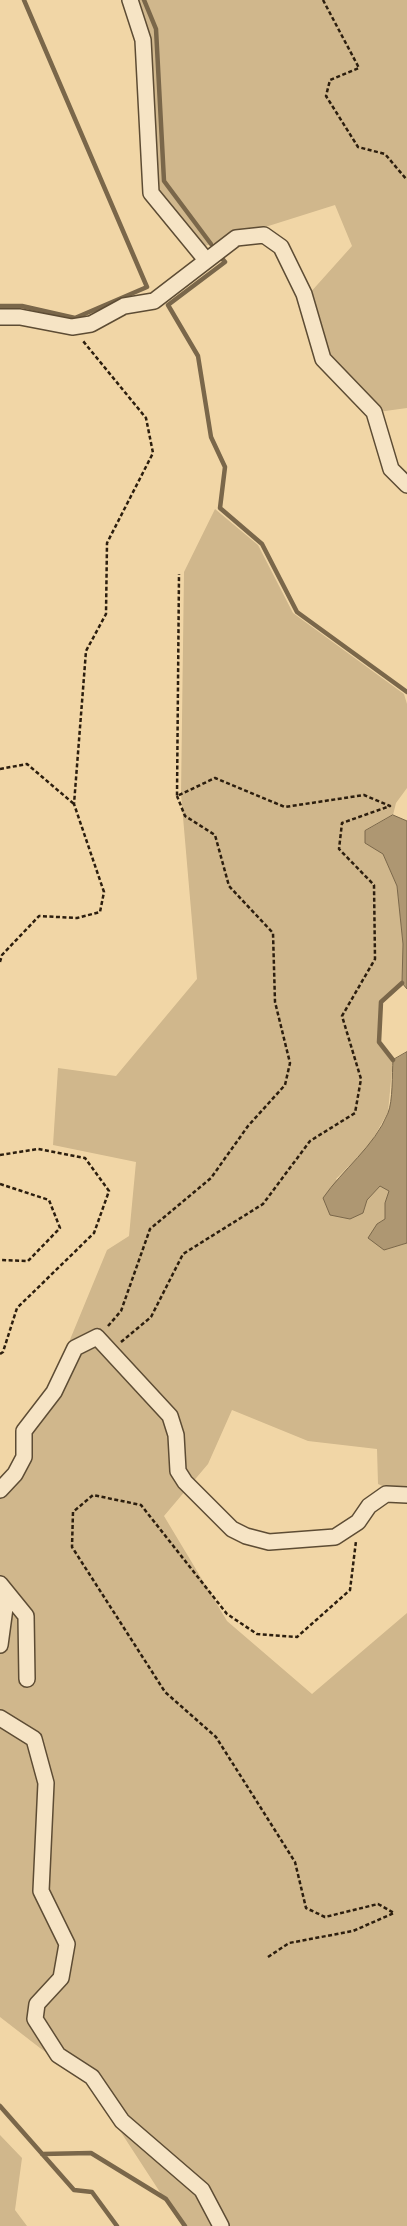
<!DOCTYPE html>
<html>
<head>
<meta charset="utf-8">
<style>
  body { margin:0 }
  canvas { display:block; background:#f1d6a6 }
</style>
</head>
<body>
<canvas width="407" height="2226"></canvas>
<script>
const context = document.querySelector('canvas').getContext('2d');
context.lineJoin = 'round';
function fill(path, color) {
  context.fillStyle = color;
  context.fill(path, 'evenodd');
}
function strokePath(path, color, width, dash) {
  context.strokeStyle = color;
  context.lineWidth = width;
  context.lineCap = dash ? 'butt' : 'round';
  context.setLineDash(dash || []);
  context.stroke(path);
}
fill(new Path2D(`
  M134,0H407V408L378,412L327,359L309,294L352,246L335,205L205,246L155,191Z
  M215,509L258,545L293,613L404,694L407,704V788L396,803L393,815L365,831V843L383,853L397,886L403,944L402,983L381,1003L379,1042L393,1060L388,1112L369,1146L336,1179L363,1213L367,1200L380,1185L390,1191L385,1203V1219L377,1224L384,1250L407,1243V1497L378,1484L377,1449L308,1441L232,1410L208,1464L164,1516L227,1621L312,1694L407,1613V2226H182L87,2080L40,2048L0,2017V1480L18,1457L48,1393L107,1250L129,1236L136,1162L53,1145L58,1068L116,1076L197,979L181,794L184,572Z
  M0,2135L22,2158L15,2210L27,2226H0Z`), '#d0b78c');
const water = new Path2D(`
  M393,815L407,821V989L402,983L403,944L397,886L383,854L365,843V831Z
  M407,1052V1243L384,1250L368,1238L377,1224L385,1219V1203L389,1191L380,1186L367,1200L363,1213L350,1219L330,1215L323,1198C343,1169 374,1147 388,1113C393,1101 392,1074 393,1060Z`);
fill(water, '#ae9772');
strokePath(water, '#7a674a', 1);
strokePath(new Path2D(`
  M144,0L156,29L164,181L211,244
  M220,256L225,262L168,305L198,356L211,437L225,467L220,508L262,544L297,612L407,692
  M0,306H22L75,318L147,287L24,0
  M393,1060L379,1042L381,1002L402,983
  M0,2106L74,2190L92,2192L117,2226
  M42,2154L91,2153L166,2199L185,2226`), '#7a674a', 4.5);
const minor = new Path2D(`
  M130,0L143,40L151,193L206,260
  M0,317H20L72,327L91,324L124,306L154,301L236,238L264,235L281,247L304,294L323,359L374,412L391,469L407,485
  M0,1490L15,1474L24,1457V1431L54,1392L75,1348L97,1337L170,1416L176,1435L178,1471L185,1482L232,1529L246,1536L269,1542L335,1537L358,1522L369,1506L386,1494L407,1495
  M0,1584L26,1616L27,1679
  M0,1645L7,1593
  M0,1718L34,1739L46,1783L41,1891L67,1944L61,1978L37,2004L35,2019L58,2055L92,2077L122,2121L202,2190L221,2226`);
strokePath(minor, '#5d4c34', 18);
strokePath(new Path2D(`
  M323,0L359,68L330,80L326,96L358,147L385,154L407,180
  M0,769L27,764L74,804
  M0,962L2,955L39,916L77,918L100,912L104,892L74,804L86,651L106,614L107,543L153,453L146,418L83,341
  M0,1155L38,1149L85,1158L109,1191L94,1233L17,1308L3,1352L0,1354
  M0,1184L49,1200L60,1228L28,1261L0,1260
  M108,1326L121,1311L150,1229L211,1178L248,1126L285,1085L290,1063L275,1002L273,933L229,886L215,835L185,816L177,796
  M121,1342L151,1317L183,1254L263,1204L310,1141L355,1113L361,1079L342,1016L375,959L374,885L339,849L342,823L390,806L364,795L285,807L215,778L177,796L179,574
  M268,1957L289,1943L353,1931L394,1913L378,1904L325,1917L306,1908L295,1862L216,1737L165,1692L72,1547L73,1512L93,1495L141,1505L227,1614L257,1634L297,1637L350,1590L356,1541`), '#2c1e0e', 2.5, [4, 2.5]);
strokePath(minor, '#f6e4c5', 15);
</script>
</body>
</html>
